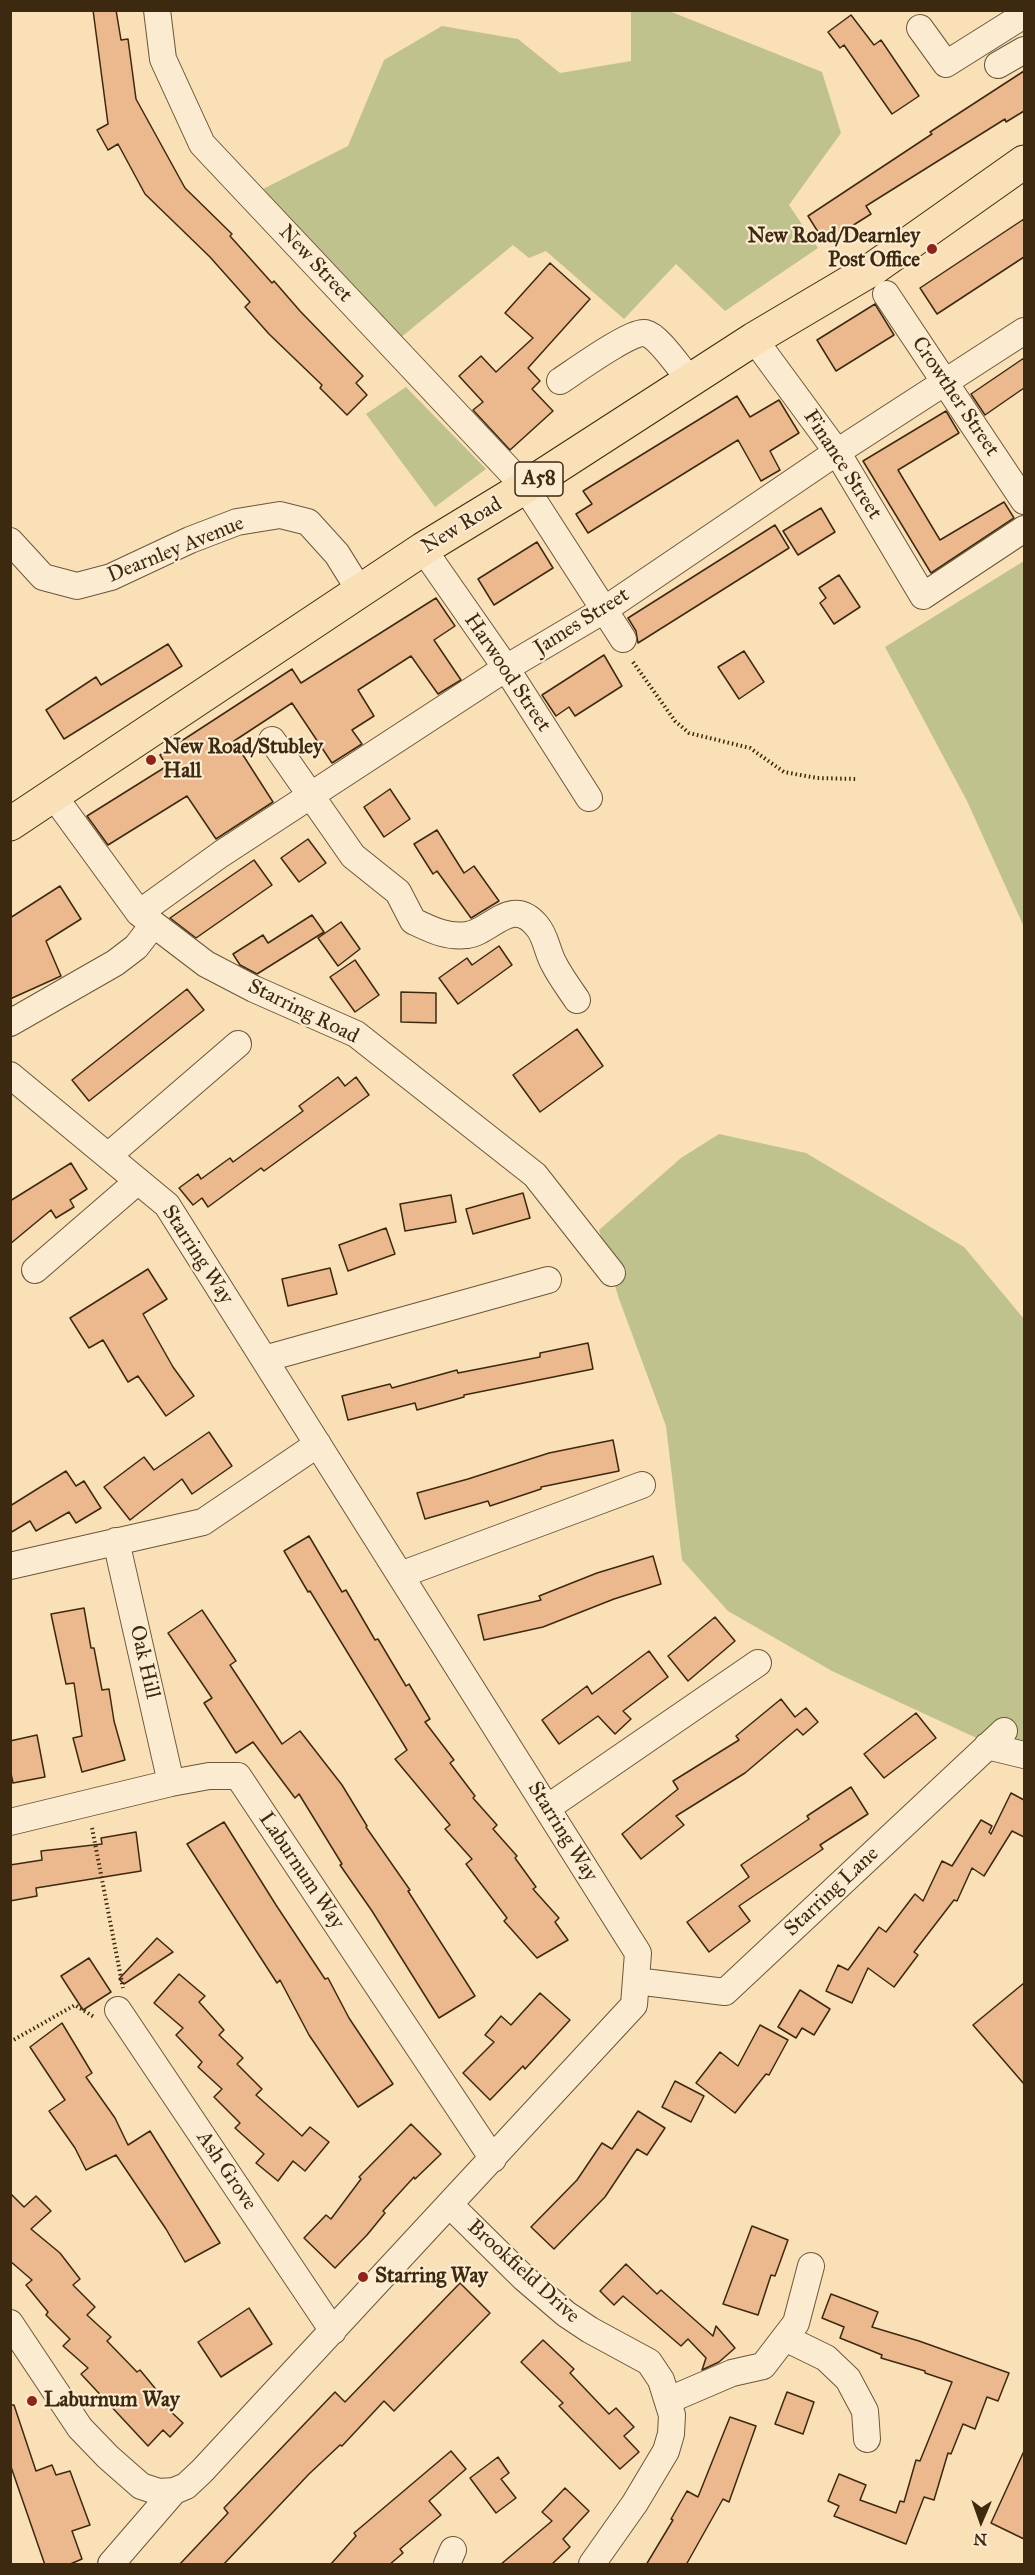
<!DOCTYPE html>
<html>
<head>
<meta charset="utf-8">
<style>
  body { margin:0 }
  #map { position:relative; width:1035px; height:2575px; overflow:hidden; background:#f9e0b7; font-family:"IM FELL Great Primer",serif }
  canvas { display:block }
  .frame { position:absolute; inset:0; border:12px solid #3c290f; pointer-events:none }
  .north { position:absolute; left:951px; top:2491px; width:60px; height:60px; -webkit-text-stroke:4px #fbebd0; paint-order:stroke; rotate:182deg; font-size:16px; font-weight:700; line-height:24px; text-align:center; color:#3c290f }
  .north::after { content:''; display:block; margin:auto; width:21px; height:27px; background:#3c290f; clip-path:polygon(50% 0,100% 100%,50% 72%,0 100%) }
</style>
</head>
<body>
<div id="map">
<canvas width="1035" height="2575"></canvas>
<div class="frame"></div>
<div class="north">N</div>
</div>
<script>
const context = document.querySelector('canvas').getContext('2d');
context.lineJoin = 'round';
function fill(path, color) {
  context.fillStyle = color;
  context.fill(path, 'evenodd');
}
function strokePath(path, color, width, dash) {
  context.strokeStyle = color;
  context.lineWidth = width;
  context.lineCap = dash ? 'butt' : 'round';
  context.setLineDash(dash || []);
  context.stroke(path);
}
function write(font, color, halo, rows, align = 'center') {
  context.font = font + ' "IM FELL Great Primer",serif';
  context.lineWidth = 4.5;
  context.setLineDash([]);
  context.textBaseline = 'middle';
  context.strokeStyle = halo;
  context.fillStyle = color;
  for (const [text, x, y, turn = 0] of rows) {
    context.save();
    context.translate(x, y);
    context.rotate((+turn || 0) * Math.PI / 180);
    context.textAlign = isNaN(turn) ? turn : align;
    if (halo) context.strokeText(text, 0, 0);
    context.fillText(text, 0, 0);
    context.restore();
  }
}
fill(new Path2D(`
  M631,11H669L822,72L841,133L789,205L818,248L725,311L676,264L624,319L546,251L529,258L513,245L399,339L263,189L348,146L384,60L442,26L518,39L560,73L631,61Z
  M406,387L486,469L435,507L366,414Z
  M1024,561V927L967,801L885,647Z
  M719,1134L806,1153L964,1247L1024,1319V1760L832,1671L728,1611L682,1560L666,1426L618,1296L599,1230L681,1158Z`), '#bfc28d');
const building = new Path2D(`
  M93,10H116L121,40L128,39L136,99L185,188L232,234L230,236L272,283L274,281L300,311L363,376L356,383L367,395L347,415L320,388L322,385L269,334L245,307L250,302L210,257L145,194L118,144L108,150L97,130L108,124Z
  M851,15L874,45L881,40L919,96L892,114L844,45L840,48L828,32Z
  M1024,71V111L1006,122L1005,119L866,206L871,214L825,243L808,216L932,134L930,132Z
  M1024,219V257L937,314L920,288Z
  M550,263L590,299L528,368L540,381L532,389L553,411L510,450L473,410L483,402L459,376L481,356L496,372L533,338L505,313Z
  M875,304L894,335L836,371L817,340Z
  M1024,358V388L985,415L971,394Z
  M737,396L750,417L779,400L799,433L770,451L780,470L761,481L738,440L588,533L576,514L592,504L583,491Z
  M946,411L959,433L898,470L940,540L1004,502L1014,518L931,573L863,461Z
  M821,508L835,532L798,555L783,531Z
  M775,525L789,548L638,643L636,631L628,618Z
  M537,542L553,568L494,605L478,579Z
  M839,575L860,607L834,624L820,603L826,598L819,588Z
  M436,598L455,626L434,640L461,680L438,694L411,656L358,690L374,716L352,730L362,744L332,763L292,703L234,741L273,802L216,839L187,796L108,845L87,816L167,766L160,755L292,669L301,683Z
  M168,644L182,666L64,739L46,710L96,677L101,685Z
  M744,651L764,682L739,699L718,667Z
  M604,655L622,686L575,716L569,707L556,716L542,695Z
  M390,789L410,819L384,837L364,807Z
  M437,830L464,873L474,866L499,901L471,918L437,871L433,874L414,844Z
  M308,839L326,863L299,882L281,858Z
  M254,860L272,885L196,938L170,918Z
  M60,886L81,919L46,941L61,976L10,999V918Z
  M312,915L324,932L257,974L240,965L233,954L263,935L268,943Z
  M341,922L360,949L338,966L318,938Z
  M499,946L512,965L458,1004L439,978L467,958L472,965Z
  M355,960L379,995L355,1012L330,977Z
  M187,989L204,1010L89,1101L72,1080Z
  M401,992L436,993V1023L401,1022Z
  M577,1029L603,1066L540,1112L513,1075Z
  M338,1077L345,1086L356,1077L369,1095L264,1171L261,1168L208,1207L202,1198L193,1205L179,1188L198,1174L201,1179L230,1158L233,1162L303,1111L299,1106Z
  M71,1163L87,1189L70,1200L74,1207L56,1218L51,1210L10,1244V1201Z
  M523,1193L530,1218L473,1234L466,1209Z
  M451,1195L456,1222L405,1231L400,1204Z
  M386,1228L395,1254L348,1271L339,1245Z
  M330,1268L337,1294L288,1306L282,1279Z
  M148,1269L167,1299L143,1314L173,1367L194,1396L166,1416L138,1376L128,1382L103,1340L89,1348L70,1318Z
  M588,1343L593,1369L464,1395V1397L417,1410L415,1403L348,1420L342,1396L390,1384L392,1388L457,1370L458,1373L540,1357V1353Z
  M209,1432L232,1466L192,1494L182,1479L130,1520L104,1487L144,1457L154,1470Z
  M613,1440L619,1471L541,1487V1489L490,1506L488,1501L425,1519L417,1493L468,1479L549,1453Z
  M66,1471L76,1486L84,1481L101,1508L76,1523L69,1512L36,1531L30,1521L10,1533V1506Z
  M309,1536L342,1592L346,1590L375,1640L378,1639L406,1686L409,1684L430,1719L425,1722L454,1760L450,1763L475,1796L473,1798L497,1825L493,1829L517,1856L515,1858L536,1887L533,1889L559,1918L555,1922L568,1940L537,1958L504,1921L507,1918L466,1864L472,1859L445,1829L450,1825L395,1759L407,1750L310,1591L308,1592L284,1551Z
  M653,1556L661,1584L614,1599L543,1627L484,1640L478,1615L541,1600L539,1596L597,1573Z
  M84,1608L91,1648H94L102,1690L109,1689L114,1721L125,1760L82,1772L73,1738L82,1736L74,1683L66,1684L51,1614Z
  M202,1610L236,1661L230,1665L282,1744L300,1731L342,1785L367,1826L366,1827L410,1890L408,1891L475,1996L439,2018L372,1911L340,1865L342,1864L299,1794L295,1798L253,1742L236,1753L204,1703L212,1698L168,1633Z
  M715,1617L735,1641L688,1681L668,1656Z
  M649,1651L668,1677L623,1711L631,1719L615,1734L598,1716L559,1744L542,1720L587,1686L592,1694Z
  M781,1699L795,1717L806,1708L818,1722L803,1735L797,1729L745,1773L676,1816L684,1825L641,1859L622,1834L678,1789L673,1781L739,1740L736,1736Z
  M916,1713L936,1738L884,1778L864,1754Z
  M37,1735L45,1777L13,1783L10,1769V1741Z
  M851,1787L868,1814L820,1845L823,1849L739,1906L750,1921L709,1952L687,1922L749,1877L741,1865L809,1819L807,1816Z
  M1011,1793L1024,1800V1837L1012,1831L984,1876L972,1868L957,1901L954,1900L914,1952L918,1955L894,1987L868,1968L852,2003L826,1991L838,1965L848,1970L879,1927L886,1932L915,1894L923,1901L942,1861L952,1866L981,1820L992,1826L989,1832L991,1834Z
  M224,1822L276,1905L325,1979L328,1978L349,2018L393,2084L358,2107L309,2035L280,1980L277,1983L187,1844Z
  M136,1832L141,1871L36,1888L37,1896L10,1901V1865L42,1860L41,1851L102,1844L101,1838Z
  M157,1938L173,1952L124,1984L119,1979Z
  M89,1958L111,1992L83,2010L61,1976Z
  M179,1974L205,1996L199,2002L224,2030L219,2035L243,2058L237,2064L262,2089L256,2095L302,2136L310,2127L329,2142L305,2171L293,2161L278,2181L256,2163L264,2154L235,2128L240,2123L214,2097L222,2089L198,2067L202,2062L176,2035L183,2028L154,2003Z
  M1024,1983V2084L973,2025Z
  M800,1990L830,2009L814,2035L802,2028L796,2038L778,2027Z
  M540,1993L570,2020L525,2069L523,2066L490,2100L463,2073L494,2042L485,2035L501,2016L511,2025Z
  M62,2023L92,2073L86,2077L115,2118L128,2145L150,2131L220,2243L185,2262L166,2229L116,2155L86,2170L75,2148L49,2111L65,2100L30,2047Z
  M760,2025L788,2040L769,2075L766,2074L735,2113L696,2083L720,2052L738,2066Z
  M675,2081L704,2096L691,2122L662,2107Z
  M638,2111L665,2128L647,2155L637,2149L605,2197L554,2249L531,2227L577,2180L602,2143L612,2149Z
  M411,2124L441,2154L415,2179L414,2177L383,2211L385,2213L367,2235L335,2268L304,2238L326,2215L331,2219L361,2179L359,2177Z
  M10,2193L24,2207L36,2196L51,2211L31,2229L60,2253L80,2279L73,2285L95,2307L87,2315L111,2337L107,2341L137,2372L140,2370L159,2393L154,2396L183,2423L170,2437L163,2430L148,2446L81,2374L88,2368L63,2346L70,2339L46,2315L48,2312L26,2285L32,2280L10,2261Z
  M752,2226L788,2240L775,2276L771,2275L758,2315L723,2304Z
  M626,2264L657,2294L661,2290L713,2336L716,2326L735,2348L719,2362L702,2370L706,2358L688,2339L681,2346L623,2296L614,2305L600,2291Z
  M460,2283L490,2313L394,2411L384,2401L342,2446L340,2445L309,2474L223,2565H179L228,2513L224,2508L335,2392L345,2402Z
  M831,2294L878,2312L872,2327L919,2341L1009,2373L998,2401L987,2397L975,2429L963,2424L951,2454L948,2453L934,2500L924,2497L906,2544L834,2516L839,2506L828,2501L839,2474L866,2485L860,2500L896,2513L900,2501L904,2502L916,2460L920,2461L952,2382L925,2373V2371L881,2358L882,2355L840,2338L844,2327L822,2318Z
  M249,2308L272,2344L221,2377L198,2342Z
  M543,2340L574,2369L570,2373L609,2414L616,2408L634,2427L624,2436L639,2452L620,2469L559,2406L563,2403L521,2362Z
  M787,2392L814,2402L803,2434L775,2424Z
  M10,2405H14L36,2471L52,2465L56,2475L70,2471L90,2525L72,2531L82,2559L68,2565H45L10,2464Z
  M730,2417L756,2426L729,2502L723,2499L686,2565H646L673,2520L671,2519L687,2491L698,2497Z
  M451,2451L466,2469L429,2501L441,2515L400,2549L403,2553L389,2565H330L356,2536L354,2533Z
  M1024,2451V2539L991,2523Z
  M498,2457L509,2473L501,2479L516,2498L496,2513L470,2478Z
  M565,2488L589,2511L563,2539L570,2547L551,2565H500L552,2521L542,2512Z`);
fill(building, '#ecb88e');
strokePath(building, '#3c290f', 1.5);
const minor = new Path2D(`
  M157,10L163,59L202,144L525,487L623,639
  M920,28L946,64L1024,15
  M998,65L1024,50
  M886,294L1024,501
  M754,339L837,452L923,596L1024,529
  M560,381C574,372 632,330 645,333C659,336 680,369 690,380
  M10,541L43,577L77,586L111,577L190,540L237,522L280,515L308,522L337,554L360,591
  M423,549L506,668L589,798
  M272,740L353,856L398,892L413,921C430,929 447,938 467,935C491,932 512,895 537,926C546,936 547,952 554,964C560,976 569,988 577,1000
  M53,795L139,913L206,964L254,989L356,1034L535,1175L612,1273
  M139,913L221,854L506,668L604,610L837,452L1024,331
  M10,1023L115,963L136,947L153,925
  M10,1075L167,1205L638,1953L634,2005L202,2471L186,2486L174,2491L111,2564
  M108,1156L238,1044
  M35,1270L138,1181
  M264,1359L548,1280
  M116,1541L171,1783
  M10,1566L203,1522L318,1444
  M400,1575L642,1485
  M987,1746L1024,1755
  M547,1808L758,1663
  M10,1822L171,1783L209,1776H238L493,2159
  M636,1981L725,1992L1004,1731
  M118,2010L333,2331
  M450,2205L524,2278L566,2314L590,2330L649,2362L661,2380L672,2415L671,2434L666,2451L635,2503L592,2564
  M10,2323L80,2428L108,2457L141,2486L159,2492L174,2491
  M785,2338L826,2358L848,2379L865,2411L867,2439
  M669,2400L732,2373L763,2366L796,2323L811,2266
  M447,2564L453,2550`);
const highway = new Path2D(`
  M10,824L423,549L525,487L754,339L874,268L1024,162`);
strokePath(minor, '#6b5739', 28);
strokePath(highway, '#3c290f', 35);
strokePath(new Path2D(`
  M633,662L675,721L689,733L750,748L784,772L817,778L856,779
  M92,1828L123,1988
  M10,2042L75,2005L94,2017`), '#3c290f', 4, [1.5, 3]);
strokePath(minor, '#fbebd0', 26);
strokePath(highway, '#f9e0b7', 33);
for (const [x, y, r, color] of [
  [932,249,6,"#8f2418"],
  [151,760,6,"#8f2418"],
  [363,2277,6,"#8f2418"],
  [32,2401,6,"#8f2418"]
]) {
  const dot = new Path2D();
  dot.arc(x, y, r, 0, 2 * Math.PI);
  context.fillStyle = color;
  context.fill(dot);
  strokePath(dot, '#fbebd0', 2);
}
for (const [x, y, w] of [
  [539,479,48]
]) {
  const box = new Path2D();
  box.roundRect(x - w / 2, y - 17, w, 34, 4.5);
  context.fillStyle = '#fbebd0';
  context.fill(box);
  strokePath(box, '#3c290f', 1.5);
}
write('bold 20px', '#3c290f', null, [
  ["A58",539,479]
]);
write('bold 21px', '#3c290f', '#fbebd0', [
  ["New Road/Dearnley",920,237,"right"],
  ["Post Office",920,261,"right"],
  ["New Road/Stubley",163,748],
  ["Hall",163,772],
  ["Starring Way",375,2277],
  ["Laburnum Way",44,2401]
], 'left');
write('21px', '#3c290f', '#fbebd0', [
  ["New Street",315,264,47],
  ["Crowther Street",955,397,56],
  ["Finance Street",842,465,57],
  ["New Road",462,526,-31],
  ["Dearnley Avenue",176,550,-22],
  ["James Street",582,622,-32],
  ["Harwood Street",507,673,56],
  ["Starring Road",303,1012,26],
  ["Starring Way",197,1255,57],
  ["Oak Hill",144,1662,77],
  ["Starring Way",562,1832,58],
  ["Laburnum Way",301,1871,56],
  ["Starring Lane",832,1892,-43],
  ["Ash Grove",226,2171,56],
  ["Brookfield Drive",523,2272,42]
]);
</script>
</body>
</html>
